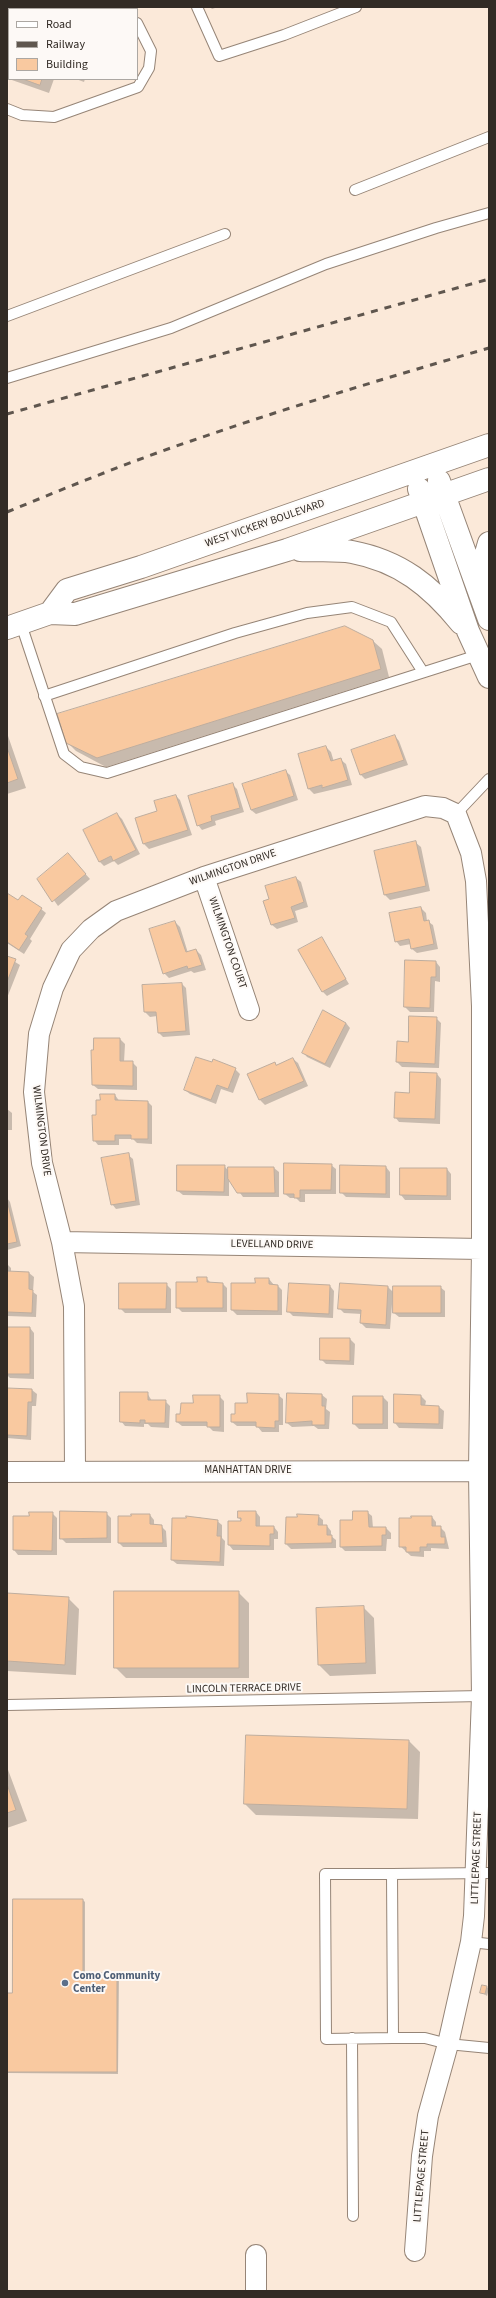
<!DOCTYPE html>
<html>
<head>
<meta charset="utf-8">
<style>
  body { margin:0 }
  #map { position:relative; width:496px; height:2298px; overflow:hidden; background:#fbe9d9; font-family:"Source Sans 3",sans-serif }
  canvas { display:block }
  .frame { position:absolute; inset:0; border:8px solid #322b25; pointer-events:none }
  .legend { position:absolute; left:8px; top:8px; width:130px; height:72px; box-sizing:border-box; background:#fdf9f6; border:1px solid #aca7a2; margin:0; padding:5px 7px; list-style:none; font-size:12px; color:#322b25 }
  .legend li { display:flex; align-items:center; gap:8px; height:20px }
  .legend b { width:20px; border:1px solid #aca7a2 }
</style>
</head>
<body>
<div id="map">
<canvas width="496" height="2298"></canvas>
<div class="frame"></div>
<ul class="legend">
<li><b style="height:5px;background:#fff"></b>Road</li>
<li><b style="height:5px;background:#5f564e"></b>Railway</li>
<li><b style="height:11px;background:#f9c9a0"></b>Building</li>
</ul>
</div>
<script>
const context = document.querySelector('canvas').getContext('2d');
context.lineJoin = 'round';
function fill(path, color) {
  context.fillStyle = color;
  context.fill(path, 'evenodd');
}
function strokePath(path, color, width, dash) {
  context.strokeStyle = color;
  context.lineWidth = width;
  context.lineCap = dash ? 'butt' : 'round';
  context.setLineDash(dash || []);
  context.stroke(path);
}
function write(font, color, halo, rows, align = 'center') {
  context.font = font + ' "Source Sans 3",sans-serif';
  context.lineWidth = 4;
  context.setLineDash([]);
  context.textBaseline = 'middle';
  context.strokeStyle = halo;
  context.fillStyle = color;
  for (const [text, x, y, turn = 0] of rows) {
    context.save();
    context.translate(x, y);
    context.rotate((+turn || 0) * Math.PI / 180);
    context.textAlign = isNaN(turn) ? turn : align;
    if (halo) context.strokeText(text, 0, 0);
    context.fillText(text, 0, 0);
    context.restore();
  }
}
fill(new Path2D(`
  M7,7H74L79,9H9V79L7,78Z
  M210,7H218L212,9Z
  M9,79H54L49,93Z
  M76,79H85L84,82Z
  M373,641L382,649L389,677L106,767L76,751L67,742Z
  M7,733L26,788L7,794Z
  M395,736L399,741L408,765L365,779L361,775L353,751Z
  M326,747L331,752L334,762L341,760L346,764L352,785L314,794L309,789L299,755Z
  M285,771L290,775L298,800L256,814L251,810Z
  M232,784L237,789L244,812L215,821L216,825L202,830L198,825Z
  M176,796L180,800L192,835L149,849L144,844L136,819L158,812Z
  M117,814L122,819L140,854L118,865L114,861L104,866L99,861Z
  M416,843L421,847L430,891L390,900L385,895L376,851Z
  M72,859L90,879L58,906L39,879Z
  M296,878L301,882L308,907L295,911L298,922L277,929L272,925L270,900Z
  M7,895L19,902L41,909L46,913L30,939L32,941L24,954L7,943Z
  M421,908L426,913L427,921L433,925L438,949L417,953L412,949L411,944L400,946L396,941Z
  M175,922L180,927L188,953L196,950L201,955L206,970L194,973L191,971L169,978L164,973Z
  M321,938L349,984L327,996L323,992Z
  M7,957L20,965L7,998Z
  M436,962L440,967V982L435,981L434,1012H410L405,1007Z
  M182,984L186,988L190,1035L163,1037L159,1033L157,1016L150,1017L145,1012L143,986Z
  M436,1018L441,1023L439,1068L402,1067L397,1062L409,1043Z
  M346,1023L350,1028L330,1068L307,1057L303,1052Z
  M120,1039L125,1044L124,1062H132L137,1067V1090L98,1089L93,1085Z
  M293,1059L298,1063L308,1086L265,1105L260,1100L249,1074L275,1063L277,1066Z
  M235,1069L240,1074L233,1093L221,1089L216,1104L190,1094L185,1090Z
  M437,1074L441,1079L440,1124L399,1122L395,1117L410,1094Z
  M101,1095H115L120,1102H148L152,1106V1144L137,1143L133,1139H119V1145H98L94,1140Z
  M7,1109L12,1113V1130H7Z
  M128,1155L133,1159L140,1205L116,1209L112,1204Z
  M331,1165L336,1169V1194H305V1202H300L296,1198H290L285,1194Z
  M224,1166L229,1171L274,1168L279,1172V1197H243L229,1178V1196L183,1195L178,1191Z
  M386,1167L390,1172V1198L346,1197L341,1192Z
  M447,1169L451,1174V1200H405L401,1195Z
  M7,1198L10,1202L21,1246L7,1250Z
  M7,1264L11,1268V1273H29L34,1277L33,1292L37,1295L36,1317L7,1316Z
  M206,1278L211,1283L223,1284L227,1288V1312H182L177,1307L198,1283Z
  M269,1279L274,1285L278,1286L282,1290V1315H237L232,1310L256,1284Z
  M166,1284L171,1289V1313H125L120,1308Z
  M330,1286L334,1291L333,1318L293,1316L288,1311Z
  M388,1287L393,1292L390,1329L366,1328L361,1323L362,1314L344,1313L339,1308Z
  M440,1287L445,1291V1317H399L394,1313Z
  M7,1328H30L34,1333V1379L10,1378L7,1375Z
  M350,1339L355,1344L354,1365L326,1364L321,1359Z
  M7,1389L32,1390L37,1394L36,1406H32L31,1440L7,1438Z
  M147,1393L152,1401H165L170,1406L169,1428L151,1427L148,1424H144V1427L125,1426L121,1421Z
  M288,1394L322,1395L327,1399L326,1409L330,1412L329,1429H318L314,1426L292,1427L287,1423Z
  M278,1395L283,1399V1425H279V1432H262L257,1426H237L232,1422L248,1404Z
  M219,1396L224,1401V1432L213,1431L208,1426H182L177,1422L194,1404Z
  M421,1396L426,1401L425,1406L439,1407L444,1411L443,1429L399,1428L395,1423Z
  M354,1397H383L388,1402V1429H359L354,1424Z
  M256,1512L260,1517V1527H274L278,1532V1539H274V1550H233L229,1545L242,1522L239,1518Z
  M367,1512L372,1516L373,1528H386L391,1533V1539H387L386,1551H345L341,1547L353,1521Z
  M52,1513L57,1518V1555H18L14,1550V1517H30Z
  M106,1513L111,1518V1543H66L61,1538Z
  M150,1515L154,1520V1526H161L166,1531L167,1547H123L119,1543Z
  M318,1516L323,1520V1526H327L331,1531V1536L336,1540V1548L291,1549L286,1544Z
  M200,1517L203,1520L217,1521L222,1525V1538L225,1541L224,1566L177,1564L172,1560L173,1519Z
  M432,1517L436,1522V1527H440L445,1532L449,1549L431,1548V1551H424V1557L411,1556L400,1546L412,1519Z
  M238,1592L249,1603V1678H126L115,1667Z
  M7,1594L68,1598L79,1609L76,1675L7,1671Z
  M363,1607L374,1618L376,1674L330,1676L319,1665Z
  M409,1741L420,1752L418,1819L256,1815L245,1804Z
  M7,1767L27,1821L7,1828Z
  M14,1900H83L85,1902V1974H117L119,1977L118,2074L7,2073V1994H13Z
  M487,1987L489,1989L487,1996L481,1992Z`), '#0003');
const building = new Path2D(`
  M7,7H76L81,9H9V74L7,73Z
  M23,79H42L40,85Z
  M345,626L373,640L381,669L97,758L66,743L57,714Z
  M395,735L404,760L360,775L351,750Z
  M326,746L331,761L341,758L348,780L322,788V785L308,789L298,754Z
  M7,747L18,779L7,783Z
  M286,770L294,796L251,810L242,784Z
  M233,783L240,808L211,816L212,821L197,826L188,796Z
  M176,795L188,830L143,844L135,818L157,811L154,801Z
  M117,813L136,850L113,861L111,856L99,862L83,830Z
  M416,841L426,886L384,895L374,851Z
  M68,853L86,874L52,902L37,879Z
  M296,877L304,902L291,907L295,918L271,925L263,901L269,899L265,886Z
  M7,893L18,900L22,895L42,908L25,934L28,936L19,950L7,942Z
  M421,907L424,921L429,920L434,944L411,949L409,939L395,942L389,913Z
  M175,921L186,952L196,949L202,965L188,969L187,966L163,974L149,929Z
  M322,937L346,979L322,992L298,950Z
  M7,956L16,959L7,982Z
  M405,960L436,961V977H431L430,1008L404,1007Z
  M182,983L186,1031L158,1033L156,1012H144L142,985Z
  M323,1010L346,1023L325,1064L302,1053Z
  M409,1016L437,1017L435,1064L396,1062L397,1041L408,1042Z
  M94,1038H120V1061H133V1086L92,1085L91,1050H93Z
  M196,1057L212,1062L213,1059L236,1068L228,1089L217,1085L211,1100L184,1090Z
  M293,1058L304,1081L259,1100L247,1074L275,1062L276,1065Z
  M410,1072L437,1073L435,1119L394,1118L395,1092L409,1093Z
  M100,1094H115V1100L148,1101V1139H131V1135H115V1141H93L92,1115H96V1100H100Z
  M129,1153L136,1201L111,1205L101,1158Z
  M284,1163L332,1164L331,1190H300V1198H294V1194H284Z
  M177,1165H225L224,1192L177,1191Z
  M340,1165L386,1166V1194L340,1193Z
  M228,1167H274L275,1193H237L228,1179Z
  M400,1168H447V1196L400,1195Z
  M7,1200L17,1242L7,1244Z
  M7,1271L29,1272V1289L33,1290L32,1313L7,1312Z
  M197,1277H207V1282L223,1283V1308H176V1282H197Z
  M255,1278H269V1284L278,1285V1311L231,1310V1283H255Z
  M119,1283H167L166,1309H119Z
  M289,1283L330,1285L329,1314L287,1312Z
  M340,1283L388,1286L386,1325L360,1323L361,1310L338,1309Z
  M393,1286H441V1313H393Z
  M7,1327H30V1374H7Z
  M320,1338H350V1361L320,1360Z
  M7,1388L32,1389V1402H28L27,1436L7,1435Z
  M120,1392H148V1400H166L165,1423H145V1420H140V1423L120,1422Z
  M247,1393L279,1394V1421H275V1428L256,1427V1422H231V1414H235V1403H247Z
  M287,1393L322,1394V1406H325V1425H312V1421L286,1423Z
  M394,1394L421,1395V1405L439,1406V1424L394,1423Z
  M193,1395H220V1427H207V1422H176V1414H180L181,1403H193Z
  M353,1396H383V1424H353Z
  M60,1511L107,1512V1538L60,1539Z
  M238,1511H256V1526H274V1534H270V1546L228,1545V1521H241V1518H238Z
  M353,1511H368L369,1527H386V1535H382V1546L340,1547V1520H352Z
  M29,1512H53L52,1551L13,1550V1516H29Z
  M131,1514H150V1524L162,1525L163,1543H118V1516H131Z
  M297,1514L319,1515L318,1525H327V1535H332V1543L285,1544L286,1517H297Z
  M186,1516L218,1520L217,1536H221L220,1562L171,1560L172,1518H186Z
  M411,1516H432V1526H441V1537H445V1544H427V1547H420V1552H406V1547H399V1518H411Z
  M114,1591H239V1668H114Z
  M7,1593L69,1597L65,1665L7,1661Z
  M364,1606L366,1663L318,1665L316,1608Z
  M246,1735L409,1740L407,1809L244,1804Z
  M7,1784L16,1810L7,1813Z
  M13,1899H83V1973H117V2072H7V1993H12Z
  M482,1985L487,1986L485,1994L480,1993Z`);
fill(building, '#f9c9a0');
strokePath(building, '#bead9e', 1);
const service = new Path2D(`
  M128,7L129,9
  M197,7L219,56L284,35L356,7
  M7,109L22,115L54,117L138,87L149,68L151,51L137,23
  M355,190L489,137
  M7,316L225,234
  M7,378L171,328L326,264L436,228L489,213
  M21,624L64,754L81,767L107,773L478,655
  M44,696L235,633L307,613L352,607L391,622L423,672
  M456,814L489,779
  M7,1705L482,1696
  M489,1873L392,1874L393,2038H425L448,2044L489,2048
  M392,1874H325L326,2039L393,2038
  M471,1942L489,1944
  M352,2038L353,2216`);
const minor = new Path2D(`
  M204,877L249,1010
  M62,1242L482,1249
  M75,1470L74,1306L62,1242L42,1163L34,1092L39,1034L53,988L71,950L91,929L116,911L204,877L425,806L443,808L456,814L471,853L476,881L482,1006V1249L479,1471L482,1696L474,1916L471,1942L448,2044L428,2116L422,2156L415,2251
  M7,1472L489,1471
  M256,2255V2291`);
const secondary = new Path2D(`
  M439,481L489,619
  M419,489L468,631L489,677
  M300,550C317,551 336,549 352,552C400,561 431,586 461,623
  M477,585L489,543
  M50,613L67,590L141,567L489,445
  M7,628L50,613L75,614L287,550L489,479`);
strokePath(service, '#968577', 12);
strokePath(minor, '#968577', 22);
strokePath(secondary, '#968577', 24);
strokePath(service, '#fff', 10);
strokePath(minor, '#fff', 20);
strokePath(secondary, '#fff', 22);
strokePath(new Path2D(`
  M7,414L489,279
  M7,512C68,487 129,462 191,441C289,407 389,377 489,348`), '#5f564e', 3, [7, 7]);
for (const [x, y, r, color] of [
  [65,1983,4,"#5c6f8a"]
]) {
  const dot = new Path2D();
  dot.arc(x, y, r, 0, 2 * Math.PI);
  context.fillStyle = color;
  context.fill(dot);
  strokePath(dot, '#fdf9f6', 1.5);
}
write('11px', '#322b25', '#fdf9f6', [
  ["WEST VICKERY BOULEVARD",265,524,-19],
  ["WILMINGTON DRIVE",233,868,-19],
  ["WILMINGTON COURT",227,943,71],
  ["WILMINGTON DRIVE",41,1131,83],
  ["LEVELLAND DRIVE",272,1245,1],
  ["MANHATTAN DRIVE",248,1471],
  ["LINCOLN TERRACE DRIVE",244,1689,-1],
  ["LITTLEPAGE STREET",477,1858,-88],
  ["LITTLEPAGE STREET",422,2176,-85]
]);
write('bold 11px', '#4e5e75', '#fdf9f6', [
  ["Como Community",73,1977],
  ["Center",73,1990]
], 'left');
</script>
</body>
</html>
